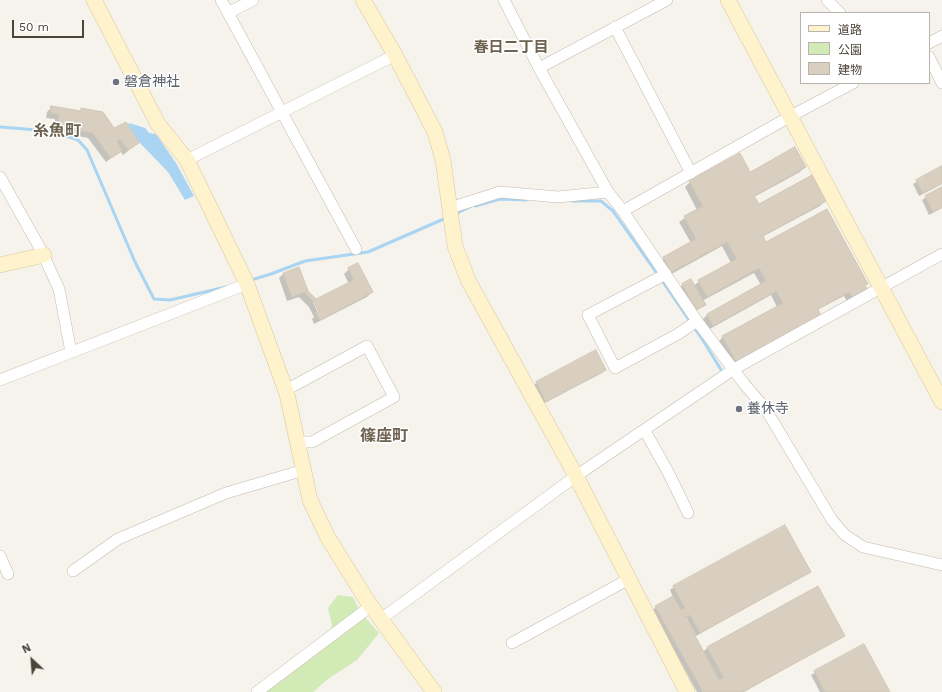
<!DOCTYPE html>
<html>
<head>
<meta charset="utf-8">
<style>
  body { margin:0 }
  #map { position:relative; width:942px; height:692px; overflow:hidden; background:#f6f3ec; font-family:"Work Sans","Noto Sans JP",sans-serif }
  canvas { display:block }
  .legend { position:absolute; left:800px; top:12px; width:130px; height:72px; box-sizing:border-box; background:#fff; border:1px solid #b7b4b0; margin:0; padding:5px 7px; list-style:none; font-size:12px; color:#4b4439 }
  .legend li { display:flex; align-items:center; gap:8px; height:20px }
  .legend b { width:20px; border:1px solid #b7b4b0 }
  .north { position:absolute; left:12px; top:640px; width:40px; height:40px; -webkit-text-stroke:3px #fff; paint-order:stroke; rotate:334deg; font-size:11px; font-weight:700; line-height:16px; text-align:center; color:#4b4439 }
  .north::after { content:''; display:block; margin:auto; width:14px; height:18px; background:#4b4439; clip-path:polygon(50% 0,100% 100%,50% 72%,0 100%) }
  .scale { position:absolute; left:12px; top:20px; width:72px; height:18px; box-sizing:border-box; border:2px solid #4b4439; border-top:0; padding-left:5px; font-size:12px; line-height:14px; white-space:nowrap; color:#4b4439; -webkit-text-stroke:3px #fff; paint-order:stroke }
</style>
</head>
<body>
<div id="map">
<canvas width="942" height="692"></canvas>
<ul class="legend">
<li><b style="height:5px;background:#fff3cd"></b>道路</li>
<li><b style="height:11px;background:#d2eab5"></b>公園</li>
<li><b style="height:11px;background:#d8cfc1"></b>建物</li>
</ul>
<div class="north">N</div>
<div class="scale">50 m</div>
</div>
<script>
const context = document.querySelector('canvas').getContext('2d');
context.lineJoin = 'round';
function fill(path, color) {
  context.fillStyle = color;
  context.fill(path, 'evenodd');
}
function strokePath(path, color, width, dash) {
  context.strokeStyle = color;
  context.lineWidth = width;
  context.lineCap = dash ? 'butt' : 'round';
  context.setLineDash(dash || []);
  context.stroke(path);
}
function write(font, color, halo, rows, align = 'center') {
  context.font = font + ' "Work Sans","Noto Sans JP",sans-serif';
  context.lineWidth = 3;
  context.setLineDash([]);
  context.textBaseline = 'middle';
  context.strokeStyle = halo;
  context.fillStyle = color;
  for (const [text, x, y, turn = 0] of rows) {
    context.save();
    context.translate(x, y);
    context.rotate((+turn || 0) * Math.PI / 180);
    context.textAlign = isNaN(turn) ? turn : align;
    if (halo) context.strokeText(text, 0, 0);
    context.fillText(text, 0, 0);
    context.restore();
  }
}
fill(new Path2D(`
  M338,595L353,597L360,612L379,633L357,660L328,679L313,692H257L327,639L332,625L328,608Z`), '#d2eab5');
fill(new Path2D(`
  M129,123L145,128L149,133L156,134L176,163L194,196L185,200L168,172L139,142L128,125Z`), '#a9d4f2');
fill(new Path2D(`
  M52,107L79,111L82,109L138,143L123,155L120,151L106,162L88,138L54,131L55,119L46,118L47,112Z
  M805,167L800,172L754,197L758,206L825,201L820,206L762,237L766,243L866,283L848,303L844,296L817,310L731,367L718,342L723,337L777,307L771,295L708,330L702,320L707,315L761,285L754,273L702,301L704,305L694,312L680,287L683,285L694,286L699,281L731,263L722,246L666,277L659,263L664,258L691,243L679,222L697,210L685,187L690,182Z
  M942,167V184L919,196L913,184Z
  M942,188V208L929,215L922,200Z
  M349,269L372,292L367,297L314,324L312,319L314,317L309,307L299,297L287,301L279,278L284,273L307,291L316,300L349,284L344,274ZM313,302H315L322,316L320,317Z
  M596,351L605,369L602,373L542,404L533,387L536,383Z
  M810,572L696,636L686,617L684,619L703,652L707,648L817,588L843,636L744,692H697L652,610L673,597L670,590L674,587Z
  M863,645L889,692H820L811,675Z`), '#0003');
strokePath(new Path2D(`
  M0,127L50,131L78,140L87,150L135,262L154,299L170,300L226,287
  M572,201H601L613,211L658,275
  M475,206L500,199L526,200
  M455,214L470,207
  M661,279L704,342L723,373
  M251,280L271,274L305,261L368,252L446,218`), '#a9d4f2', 3);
const building = new Path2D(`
  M51,106L81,111V108L103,112L114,128L126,122L139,143L128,150L120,139L117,141L122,151L111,158L93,133L58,126L59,114L51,113Z
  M795,147L806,167L754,196L759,204L812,175L826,201L763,236L766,242L827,209L868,284L865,285L868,291L853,299L849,292L818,309L821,316L736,362L722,336L783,303L776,291L713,326L707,314L766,281L759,268L707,297L698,280L737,259L727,242L671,272L663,257L696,239L684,216L703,206L689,181L740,153L750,172Z
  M942,166V183L923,193L916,180Z
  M942,187V207L933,212L925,196Z
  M358,263L373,292L320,320L316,313L319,312L314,302L304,292L292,297L283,273L299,267L308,291L316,299L354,280L348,268Z
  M691,279L706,305L696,310L682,284Z
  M596,350L606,370L546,402L536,382Z
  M785,525L811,572L700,633L690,615L685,617L719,680L724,678L707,647L818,586L845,636L742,692H703L655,606L673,596L681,610L685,608L673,586Z
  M864,644L890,692H825L814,671Z`);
fill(building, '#d8cfc1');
strokePath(building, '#d3c7b4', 1);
const street = new Path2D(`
  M221,0L356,249
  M504,0L539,68L608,192L623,211L697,321L745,385L765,408L832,520L845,535L863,547L942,565
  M827,0L840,13
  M228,13L253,0
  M615,27L691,173
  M929,43L942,36
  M929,57L942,83
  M539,68L667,0
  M187,160L395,55
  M0,177L41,250L59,289L71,352
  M450,208L500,192L558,197L608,192
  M623,211L791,116L853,83
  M666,274L588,315L615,368L678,334L697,321
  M0,380L247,284
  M286,390L367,346L394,397L312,442H298
  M645,431L668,472L688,513
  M0,556L8,574
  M73,571L118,539L226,493L304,470
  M381,619L576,476L734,369L942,254
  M512,643L629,579
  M257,692L371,606`);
const secondary = new Path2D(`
  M94,0L158,124L187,160L247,284L287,394L310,500L327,536L366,599L434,692
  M363,0L395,55L435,132L443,160L455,246L468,280L576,476L687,692
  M728,0L942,402
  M0,265L44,255`);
strokePath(street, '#c2bbae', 12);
strokePath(secondary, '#d6c79b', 16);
strokePath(street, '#fff', 11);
strokePath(secondary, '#fff3cd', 15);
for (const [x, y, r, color] of [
  [116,82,4,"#6b7280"],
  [739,409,4,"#6b7280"]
]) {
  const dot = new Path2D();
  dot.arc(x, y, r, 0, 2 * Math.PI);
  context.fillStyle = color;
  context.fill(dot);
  strokePath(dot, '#fff', 1.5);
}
write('14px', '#5b616d', '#fff', [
  ["磐倉神社",124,82],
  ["養休寺",747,409]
], 'left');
write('bold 15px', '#6e6250', '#fff', [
  ["春日二丁目",511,48]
]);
write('bold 16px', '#6e6250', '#fff', [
  ["糸魚町",57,131],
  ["篠座町",384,436]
]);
</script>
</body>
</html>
